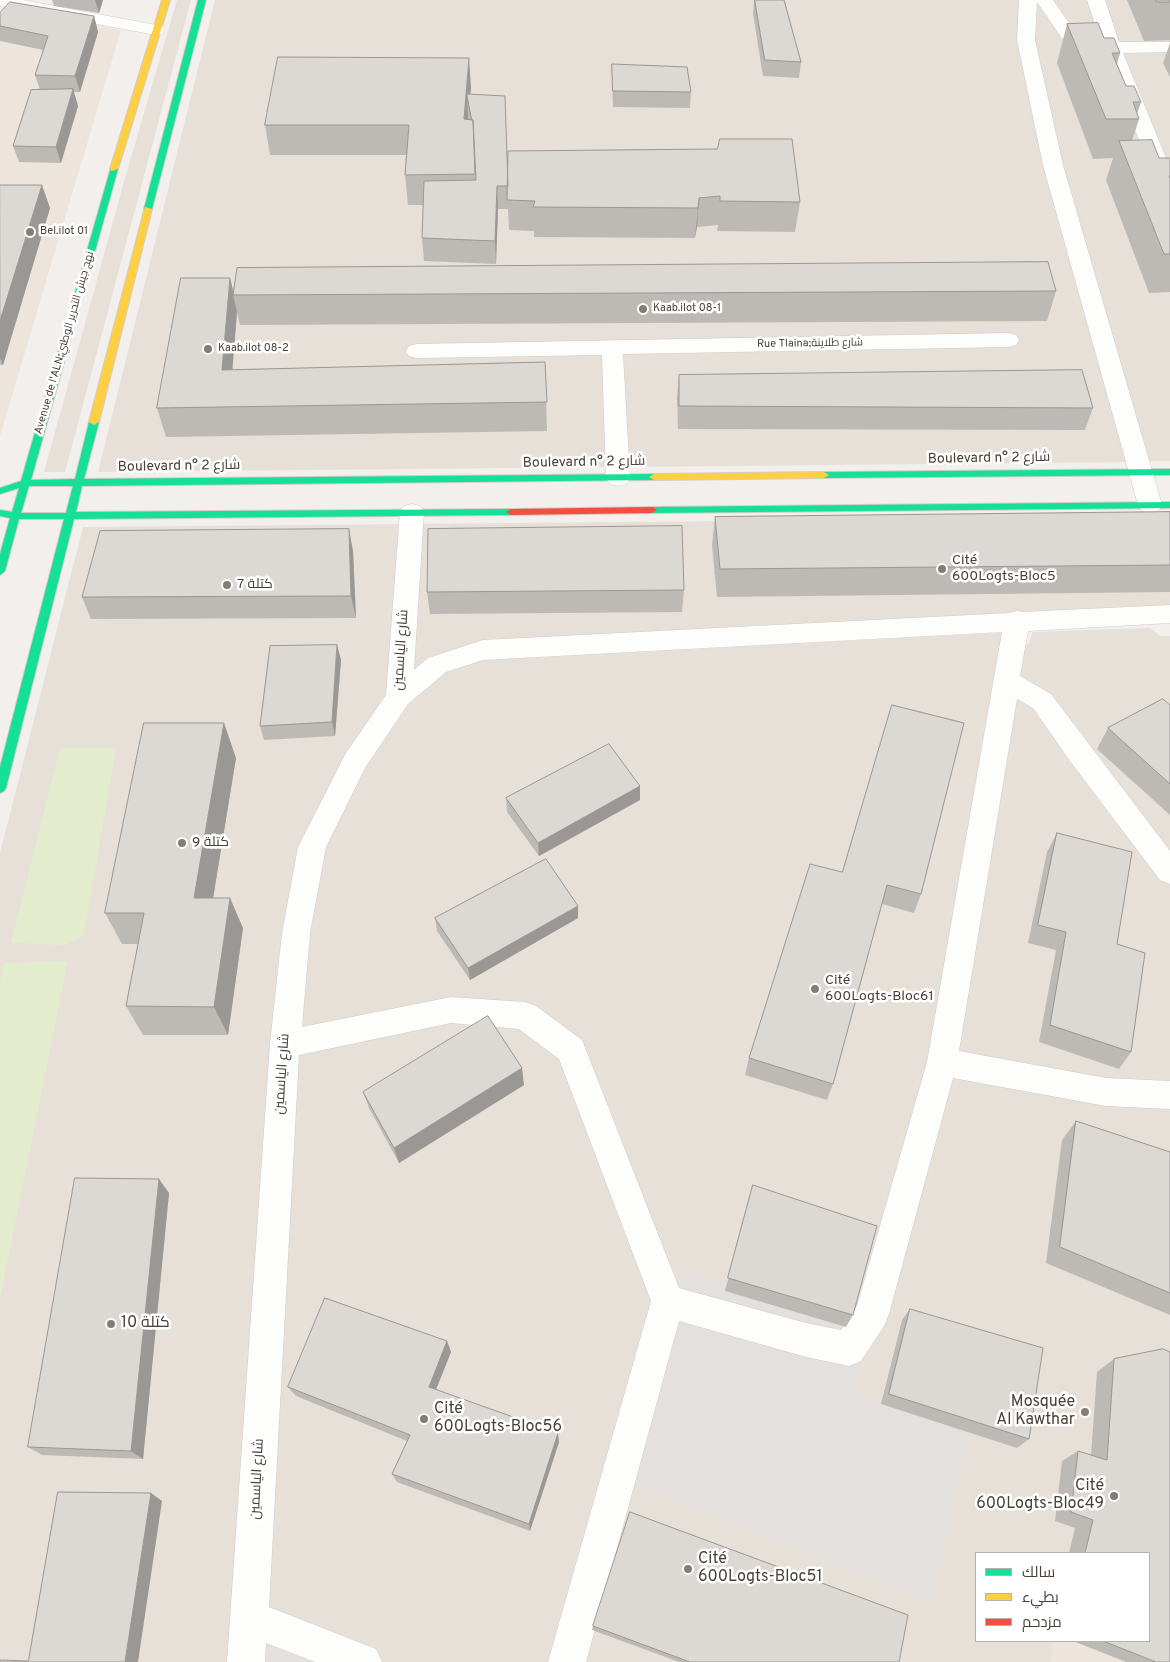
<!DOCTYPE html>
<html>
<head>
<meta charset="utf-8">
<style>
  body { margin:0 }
  #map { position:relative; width:1170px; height:1662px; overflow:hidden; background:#f2efec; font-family:Overpass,Cairo,sans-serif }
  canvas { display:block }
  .legend { position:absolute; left:975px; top:1552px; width:175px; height:90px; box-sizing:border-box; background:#fff; border:1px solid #b6b3af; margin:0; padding:6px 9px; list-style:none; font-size:15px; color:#494037 }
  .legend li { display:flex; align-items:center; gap:10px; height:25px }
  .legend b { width:25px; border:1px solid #b6b3af }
</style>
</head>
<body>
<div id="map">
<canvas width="1170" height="1662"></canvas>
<ul class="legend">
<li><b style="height:6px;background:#16e098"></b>سالك</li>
<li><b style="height:6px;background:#ffcf43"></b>بطيء</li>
<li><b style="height:6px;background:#f24e42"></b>مزدحم</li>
</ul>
</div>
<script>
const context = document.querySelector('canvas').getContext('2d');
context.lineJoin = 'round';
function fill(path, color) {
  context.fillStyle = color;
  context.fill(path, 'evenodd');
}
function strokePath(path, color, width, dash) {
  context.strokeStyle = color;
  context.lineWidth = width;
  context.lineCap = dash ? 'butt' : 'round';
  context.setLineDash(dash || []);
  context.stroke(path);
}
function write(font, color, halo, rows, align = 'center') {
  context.font = font + ' Overpass,Cairo,sans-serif';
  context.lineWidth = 5;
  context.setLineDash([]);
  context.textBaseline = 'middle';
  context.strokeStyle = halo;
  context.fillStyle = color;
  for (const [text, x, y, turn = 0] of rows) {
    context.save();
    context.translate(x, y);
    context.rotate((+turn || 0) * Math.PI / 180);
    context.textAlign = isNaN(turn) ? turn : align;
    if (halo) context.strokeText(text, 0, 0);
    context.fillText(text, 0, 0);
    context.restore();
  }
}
fill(new Path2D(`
  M177,0H191L65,472H44L127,171Z
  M215,0H1018L1019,41L1129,462L629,467L621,354L1014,346L1018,343L1016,339L604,353L609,467L98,472Z
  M1032,0H1170V461H1149L1062,166L1034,40Z
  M1170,517V605L487,658L1004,629L1001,646L1029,644L1032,632L1150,628L1160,636H1170V1662H0V853L83,527ZM976,1553H1149V1641H976Z`), '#e6e0d9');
fill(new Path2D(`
  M7,8L121,30L0,436V28Z
  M1052,1641H1149L1170,1662H1050Z`), '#ede5db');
fill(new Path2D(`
  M60,748H116L84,935L66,945L11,943Z
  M68,961L0,1298V982L4,963Z`), '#e3eccc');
fill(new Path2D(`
  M684,1267L869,1329L854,1395L969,1433L931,1604L632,1483Z
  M262,1644L309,1662H261Z`), '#e4e0dd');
const street = new Path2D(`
  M0,0H23L156,25L162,26L165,30L162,34L156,35L0,6Z
  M1019,0H1053L1078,36L1086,43L1101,42L1087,0H1105L1119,42H1170V52L1123,53L1166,158L1163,162L1156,164L1149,162L1146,158L1105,53L1076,52L1066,44L1037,2L1035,40L1063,165L1162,505L1158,511L1150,513L1142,511L1138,505L1043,165L1017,40Z
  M1008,333L1016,335L1019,340L1016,345L1008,347L623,354L630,478L626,484L618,486L610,484L606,478L602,355L417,358L409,356L406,351L409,346L417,344Z
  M412,504L420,506L424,512L414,670L428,658L483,640L1009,613L1017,611L1022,612L1170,605V623L1028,631L1020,676L1051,694L1170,851V884L1160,880L1070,761L1033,708L1017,699L959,1051L1106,1078L1170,1081V1109L1106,1106L953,1078L889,1314L884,1326L861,1361L849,1366L806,1357L679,1321L586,1662H548L651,1301L559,1059L519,1029L451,1023L299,1055L269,1607L376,1649L382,1662H315L266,1643L265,1662H227L270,1044L282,933L298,847L346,753L386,695L400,512L404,506ZM1002,632L927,1062L857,1306L841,1330L806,1323L679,1288L582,1040L536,1006L525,1002L451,997L302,1027L310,933L326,847L365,768L408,704L446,672L483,660Z`);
const fast = new Path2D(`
  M198,0H206L152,209L148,211L144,209Z
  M111,167L118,169L31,480L75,479L89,422L94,419L99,422L84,479L654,474L659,477L654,480L82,486L76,512L511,509L516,512L511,515L74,519L6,788L4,791L0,793V767L64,519H19L5,571L0,575V554L10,518L0,516V510L12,512L19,488L0,494V488L21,481ZM29,486H73L66,513H21Z
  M1170,469V475L824,478L819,475L824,472Z
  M1170,502V508L652,513L647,510L652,507Z`);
const slow = new Path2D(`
  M162,0H170L118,169L111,171L110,169Z
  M145,207L152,209L99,422L94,425L89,422Z
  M824,472L829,475L824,478L654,480L649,477L654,474Z`);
const jam = new Path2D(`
  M652,507L657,510L652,513L511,515L506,512L511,509Z`);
strokePath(street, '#d0cdca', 1);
strokePath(fast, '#d3cdc4', 2);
strokePath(slow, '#d3cdc4', 2);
strokePath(jam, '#d3cdc4', 2);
fill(street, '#fdfdfc');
fill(fast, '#16e098');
fill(slow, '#ffcf43');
fill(jam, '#f24e42');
fill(new Path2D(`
  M52,0H103L99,13L54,6Z
  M754,0H784L801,62L799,78L763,76L753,14Z
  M1127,0H1170V40L1144,41Z
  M0,13L94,16L98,32L80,92H74L78,106L61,163L19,162L13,146L40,90L35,75L43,50L0,41Z
  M1067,24L1104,38L1120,53L1117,64L1126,86L1141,102L1137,114L1139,119L1132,141L1159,158H1170V292L1149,293L1106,180L1113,158L1093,159L1057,63Z
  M1170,43V77L1163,63Z
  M612,64L691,92L690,108L613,107L612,80Z
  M471,88L470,94L508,169L800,202L795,232L717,231L718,225L697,227L695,238L534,237V231L509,230L508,209H498L496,264L424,261L422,238L423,205H408L405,175L406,155H270L265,125Z
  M0,185L50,208L3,365H0Z
  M230,278L233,291H1056L1047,321L240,325L237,312L232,370L545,362L547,431L166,437L157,408Z
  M679,375L1093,408L1085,430L678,429L677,398Z
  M1170,512V592L717,597L712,545L715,517Z
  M353,551L356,618L91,619L82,597Z
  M684,590L682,612L430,614L427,592Z
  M337,645L341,660L335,736L264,740L260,726Z
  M1170,705V815L1097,749L1108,728Z
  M236,758L213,898L243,928L228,1035H143L126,1006L138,944H122L105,913Z
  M506,798L640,800L539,856L507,812Z
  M1057,833L1117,944L1131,1052L1119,1069L1039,1042L1056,950L1028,943L1047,852Z
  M842,872L921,894L914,913L882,904L833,1084L827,1100L745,1075L749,1058Z
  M578,906V918L470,980L437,931L435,918Z
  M524,1085L399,1163L369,1108L363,1092Z
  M1076,1121L1170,1152V1315L1046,1263L1062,1140Z
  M753,1185L853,1315L846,1327L725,1291Z
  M169,1193L143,1459L42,1455L28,1447Z
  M910,1309L1029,1439L1017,1448L881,1404L902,1320Z
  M447,1341L451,1352L436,1389L559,1442L530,1531L397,1482L392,1474L407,1441L296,1396L288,1387Z
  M1114,1359L1170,1662H1126L1073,1641H1149V1553H1069L1075,1528L1055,1521L1062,1461L1078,1451L1091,1455L1097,1372Z
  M593,1626L899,1662H679L592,1630Z`), '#bdbab6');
fill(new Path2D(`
  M95,0H103L99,13Z
  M94,16L98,32L80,92L75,76Z
  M469,58L471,88L469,106L467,94L468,118L466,149L464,119Z
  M73,89L78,106L61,163L56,147Z
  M42,185L50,208L3,365L0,358V321Z
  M497,186L498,209L496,264L495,241Z
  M699,198L697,227L695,238Z
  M230,278L234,295H233L237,312L230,399L222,370Z
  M349,529L353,551L356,618L351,596Z
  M337,645L341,660L335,736L332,722Z
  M224,723L236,758L208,929L194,898Z
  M640,786V800L539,856L538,843Z
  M230,898L243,928L228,1035L214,1007Z
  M578,906V918L470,980L468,968Z
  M522,1068L524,1085L399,1163L394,1148Z
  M159,1179L169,1193L143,1459L131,1451Z
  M447,1341L451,1352L433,1397L429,1387Z
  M558,1433L559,1442L530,1531L529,1524Z
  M151,1493L162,1501L138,1662H125Z`), '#9a9794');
const building = new Path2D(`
  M755,0H784L801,62L765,60Z
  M1156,0H1170V2H1157Z
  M10,2L94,16L75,76L35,75L48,36L0,26V13Z
  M1098,23L1104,38H1114L1120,53H1112L1126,86H1134L1141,102H1133L1139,119H1106L1067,24Z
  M278,57L469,58L464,119L473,120L475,174L405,175L409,125H265Z
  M612,64L687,67L691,92L613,91Z
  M73,89L56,147L13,146L31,90Z
  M467,94L505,96L508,186H497L495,241L422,238L424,181L476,180L473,120H472Z
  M720,139H792L800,202L720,201V196L699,198L698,208L533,207L535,201L507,200L508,151L717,149Z
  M1152,140L1159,158H1170V176H1169L1170,179V254H1164L1119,141Z
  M0,185H42L0,321Z
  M1048,262L1056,291L233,295L237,268Z
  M181,278H230L222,370L545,362L547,402L157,408Z
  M1082,370L1093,408L679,406V375Z
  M1170,512V565L720,569L715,517Z
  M682,526L684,590L427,592L428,529Z
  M349,529L351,596L82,597L100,531Z
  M337,645L332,722L260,726L270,646Z
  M1163,699L1170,705V784L1108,728Z
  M892,705L964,723L921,894L887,885L833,1084L749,1058L810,864L842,872Z
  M144,723H224L194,898H230L214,1007L126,1006L144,913H105Z
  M609,744L640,786L538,843L506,798Z
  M1057,833L1132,852L1117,944L1145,953L1131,1052L1050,1025L1066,932L1038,925Z
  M546,859L578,906L468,968L435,918Z
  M488,1016L522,1068L394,1148L363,1092Z
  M1076,1121L1170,1152V1293L1060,1247Z
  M75,1178L159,1179L131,1451L28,1447Z
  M753,1185L877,1226L853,1315L728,1278Z
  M325,1298L447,1341L429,1387L558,1433L529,1524L392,1474L410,1435L288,1387Z
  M910,1309L1043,1348L1029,1439L889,1394Z
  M1163,1349L1170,1352V1662H1156L1103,1641H1149V1553H1085L1093,1520L1071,1512L1078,1451L1107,1460L1114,1359Z
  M58,1492L151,1493L125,1662H0V1660L28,1661Z
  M630,1512L908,1615L899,1662H690L593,1626Z`);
fill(building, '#dcd8d4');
strokePath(building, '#9a9794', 1);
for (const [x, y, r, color] of [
  [30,232,5,"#847d76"],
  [643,309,5,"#847d76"],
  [208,349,5,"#847d76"],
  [942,569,5,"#847d76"],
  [227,585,5,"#847d76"],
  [182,843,5,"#847d76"],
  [815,989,5,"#847d76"],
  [111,1324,5,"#847d76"],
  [1085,1412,5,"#847d76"],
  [424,1419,5,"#847d76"],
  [1114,1496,5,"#847d76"],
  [688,1569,5,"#847d76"]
]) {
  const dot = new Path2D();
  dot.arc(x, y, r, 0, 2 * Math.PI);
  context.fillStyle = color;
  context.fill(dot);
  strokePath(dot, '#fff', 2);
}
write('11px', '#494037', '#fff', [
  ["Bel.ilot 01",40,232],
  ["Kaab.ilot 08-1",653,309],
  ["Kaab.ilot 08-2",218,349]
], 'left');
write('11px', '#494037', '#fff', [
  ["Avenue de l'ALN;نهج جيش التحرير الوطني",65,343,-74],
  ["Rue Tlaina;شارع طلاينة",810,344,-1]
]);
write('14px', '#494037', '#fff', [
  ["Boulevard n° شارع 2",989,459,-1],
  ["Boulevard n° شارع 2",584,463,-1],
  ["Boulevard n° شارع 2",179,467,-1],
  ["شارع الياسمين",402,650,-86],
  ["شارع الياسمين",283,1074,-86],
  ["شارع الياسمين",258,1479,-87]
]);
write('14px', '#494037', '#fff', [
  ["Cité",952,561],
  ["600Logts-Bloc5",952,577],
  ["كتلة 7",237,585],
  ["كتلة 9",192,843],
  ["Cité",825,981],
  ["600Logts-Bloc61",825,997]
], 'left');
write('16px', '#494037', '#fff', [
  ["كتلة 10",121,1324],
  ["Mosquée",1075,1403,"right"],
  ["Al Kawthar",1075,1421,"right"],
  ["Cité",434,1410],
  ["600Logts-Bloc56",434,1428],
  ["Cité",1104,1487,"right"],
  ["600Logts-Bloc49",1104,1505,"right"],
  ["Cité",698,1560],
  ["600Logts-Bloc51",698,1578]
], 'left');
</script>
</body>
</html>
